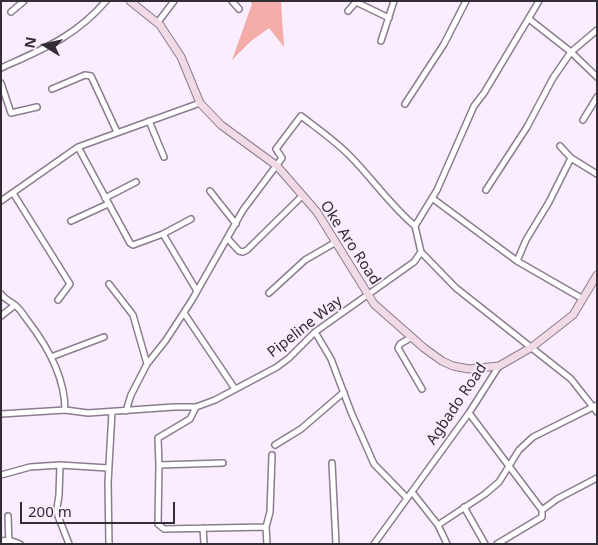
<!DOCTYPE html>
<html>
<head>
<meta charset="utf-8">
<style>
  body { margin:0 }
  #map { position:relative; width:598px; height:545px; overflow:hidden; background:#f9edfe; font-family:"Noto Sans",sans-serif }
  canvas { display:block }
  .frame { position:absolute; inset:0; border:2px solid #332d35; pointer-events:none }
  .north { position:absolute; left:20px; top:20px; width:50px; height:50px; -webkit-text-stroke:4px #f9edfe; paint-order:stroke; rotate:280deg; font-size:14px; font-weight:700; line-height:20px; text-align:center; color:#332d35 }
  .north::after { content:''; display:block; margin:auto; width:18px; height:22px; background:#332d35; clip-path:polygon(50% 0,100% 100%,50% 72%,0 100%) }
  .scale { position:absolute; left:20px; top:502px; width:155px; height:22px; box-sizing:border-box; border:2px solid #332d35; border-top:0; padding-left:6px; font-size:15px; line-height:18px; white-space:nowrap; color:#332d35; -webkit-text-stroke:4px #f9edfe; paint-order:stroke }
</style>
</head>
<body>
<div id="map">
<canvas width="598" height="545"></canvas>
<div class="frame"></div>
<div class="north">N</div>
<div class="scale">200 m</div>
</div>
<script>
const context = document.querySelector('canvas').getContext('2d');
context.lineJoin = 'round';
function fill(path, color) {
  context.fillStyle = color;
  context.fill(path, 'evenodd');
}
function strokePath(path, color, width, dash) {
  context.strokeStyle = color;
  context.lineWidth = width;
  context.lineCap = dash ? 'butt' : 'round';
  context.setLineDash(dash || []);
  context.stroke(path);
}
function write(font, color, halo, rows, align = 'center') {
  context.font = font + ' "Noto Sans",sans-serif';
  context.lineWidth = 4;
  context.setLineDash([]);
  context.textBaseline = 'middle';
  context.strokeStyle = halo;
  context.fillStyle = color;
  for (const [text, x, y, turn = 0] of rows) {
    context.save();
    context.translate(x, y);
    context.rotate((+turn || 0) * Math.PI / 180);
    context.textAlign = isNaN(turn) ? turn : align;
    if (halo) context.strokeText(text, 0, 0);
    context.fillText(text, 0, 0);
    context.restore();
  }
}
fill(new Path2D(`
  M250,1H281L284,47L269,28L251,41L232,60L252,4Z`), '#f4aca9');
const minor = new Path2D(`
  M232,1L239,9
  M348,11L356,2L389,18
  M11,12L24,1
  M529,19L571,52L597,77
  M158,22L174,1
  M381,41L394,1
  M1,68C43,49 75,37 106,1
  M1,83L11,113L37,107
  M52,89L85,75L91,76L117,132
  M405,104L444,44L466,1
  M583,120L597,97
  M149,121L164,157
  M560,146L571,158L597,174
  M78,147L130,243L133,245L163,234L191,219
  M486,190L527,127L553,78L571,52L597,30
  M210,191L236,224
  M13,193L70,284L58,300
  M105,198L136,182
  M432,198L517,261L583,299
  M1,201L78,147L200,103
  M71,221L108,204
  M163,234L197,291
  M228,239L239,251L243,252L247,250L302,196
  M421,252L456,288L571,379L597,412
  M517,261L526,240L549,202L571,158
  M109,284L133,315L147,364
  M269,293L305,260L336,242
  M1,294C7,302 10,300 16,306C21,310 24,316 28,321C48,347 65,377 65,410
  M184,313L235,389
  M1,316L15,305
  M315,332L331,359L351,412L374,464L407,498
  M412,337L400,344L398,348L422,389
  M51,357L104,337
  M196,407L190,419L158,438L159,465L158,524L164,529L266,527
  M126,411L131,395L147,364L166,340L192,300L243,210L282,158L276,149L301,116C318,129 334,140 349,155C372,178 390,205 415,226
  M469,413L542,510V517L497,544
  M1,414L65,410L88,413L174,407H196L215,400L277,367L289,358L315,332L414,262L421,252L415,226L437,190L474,106L484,93L539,1
  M275,445L301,429L344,392
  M332,463L336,544
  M60,465L59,495L57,508L58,516L69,544
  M159,465L223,463
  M1,475L30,467L60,465L108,468
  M412,492L438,525L447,544
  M464,507L485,544
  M542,510L557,499L597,478
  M8,516L9,544
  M438,525L485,494L499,482L519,450L533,437L597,405
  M203,528L204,544
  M1,541L9,540L20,544
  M109,544L108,483L112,412
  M267,544L266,527L270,512L272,455
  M374,544L469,413L499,366`);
const secondary = new Path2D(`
  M130,1L160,25L181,57L200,103L221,125L277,166L317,212L374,304L424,348L442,361L453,366L469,369L499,366L532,347L573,315L597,275`);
strokePath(minor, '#8a7d90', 8);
strokePath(secondary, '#8a7d90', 9);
strokePath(minor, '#fff', 5);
strokePath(secondary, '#f2d9e6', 7);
write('15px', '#332d35', '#f9edfe', [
  ["Oke Aro Road",350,243,57],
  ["Pipeline Way",305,327,-38],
  ["Agbado Road",457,404,-56]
]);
</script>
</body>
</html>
